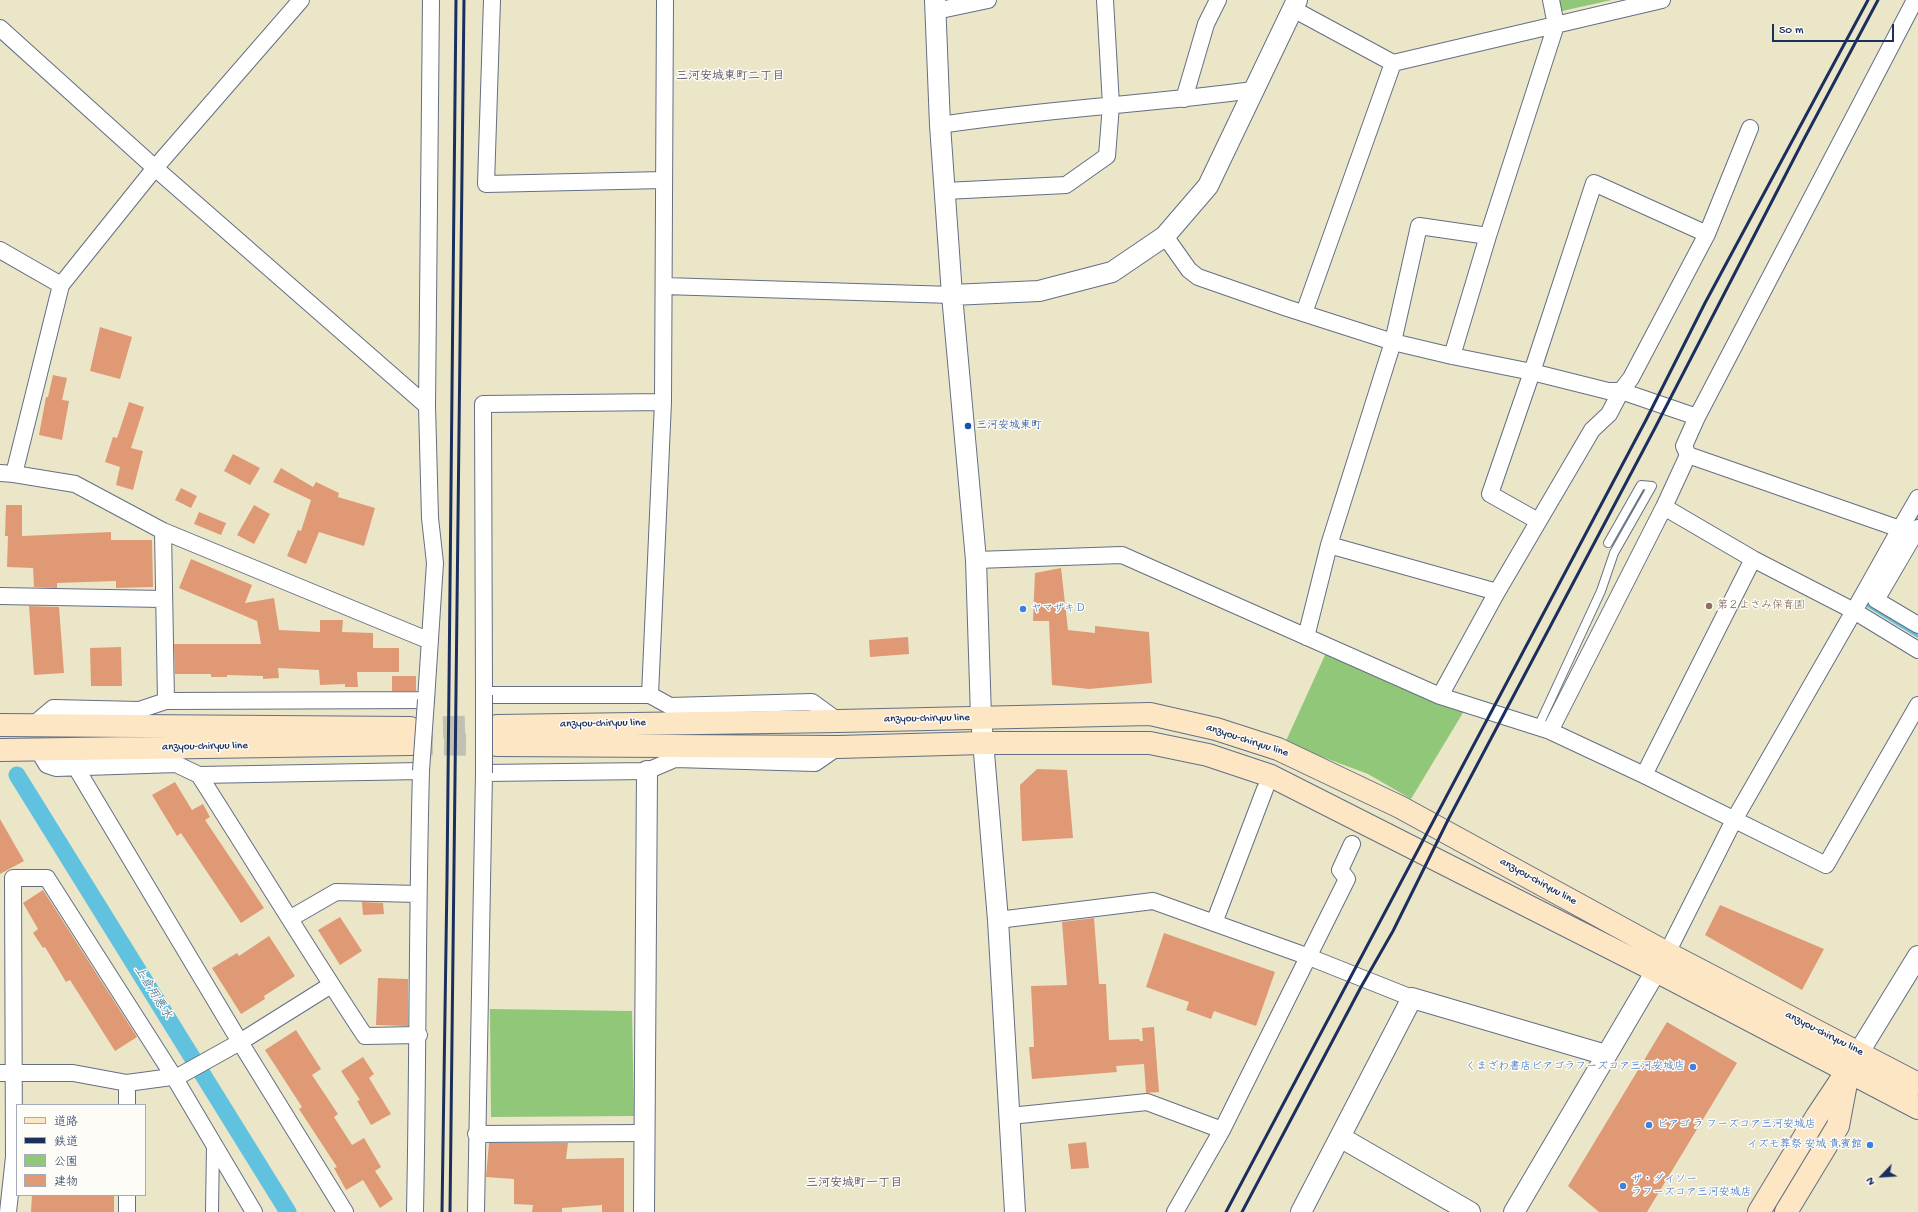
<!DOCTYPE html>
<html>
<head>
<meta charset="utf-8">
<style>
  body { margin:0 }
  #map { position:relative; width:1918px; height:1212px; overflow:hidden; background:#ebe6c8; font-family:"Gochi Hand","Klee One",sans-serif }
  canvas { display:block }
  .legend { position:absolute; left:16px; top:1104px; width:130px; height:92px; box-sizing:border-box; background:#fdfcf7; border:1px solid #a3aaba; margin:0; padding:5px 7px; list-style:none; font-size:12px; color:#1b2f5e }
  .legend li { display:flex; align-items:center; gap:8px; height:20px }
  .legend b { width:20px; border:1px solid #a3aaba }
  .north { position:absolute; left:1862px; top:1156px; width:40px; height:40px; -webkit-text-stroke:3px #fdfcf7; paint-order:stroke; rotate:245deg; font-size:11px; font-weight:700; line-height:16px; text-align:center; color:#1b2f5e }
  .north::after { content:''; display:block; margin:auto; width:14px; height:18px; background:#1b2f5e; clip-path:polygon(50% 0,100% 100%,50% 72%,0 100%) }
  .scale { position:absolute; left:1772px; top:24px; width:122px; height:18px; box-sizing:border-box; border:2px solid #1b2f5e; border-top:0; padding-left:5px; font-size:12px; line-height:14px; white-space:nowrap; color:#1b2f5e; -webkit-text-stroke:3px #fdfcf7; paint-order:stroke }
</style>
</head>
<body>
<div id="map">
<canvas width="1918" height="1212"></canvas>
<ul class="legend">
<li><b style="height:5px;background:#fce6c4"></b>道路</li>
<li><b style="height:5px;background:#1b2f5e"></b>鉄道</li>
<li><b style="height:11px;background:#91c778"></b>公園</li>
<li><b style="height:11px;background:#df9975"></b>建物</li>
</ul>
<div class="north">N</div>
<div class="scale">50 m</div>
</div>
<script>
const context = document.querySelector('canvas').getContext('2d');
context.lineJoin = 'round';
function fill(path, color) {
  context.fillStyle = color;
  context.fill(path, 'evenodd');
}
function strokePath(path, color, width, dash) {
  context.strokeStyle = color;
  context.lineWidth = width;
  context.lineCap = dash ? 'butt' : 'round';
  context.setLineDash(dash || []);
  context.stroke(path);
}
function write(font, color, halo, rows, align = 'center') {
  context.font = font + ' "Gochi Hand","Klee One",sans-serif';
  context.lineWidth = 3;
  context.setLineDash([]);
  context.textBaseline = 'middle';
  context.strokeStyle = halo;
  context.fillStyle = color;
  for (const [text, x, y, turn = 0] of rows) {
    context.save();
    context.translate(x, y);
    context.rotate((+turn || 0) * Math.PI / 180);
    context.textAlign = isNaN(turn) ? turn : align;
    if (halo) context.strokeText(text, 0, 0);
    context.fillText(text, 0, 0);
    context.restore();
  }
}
fill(new Path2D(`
  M1552,0H1612L1553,13Z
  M1326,653L1464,711L1411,799L1368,774L1285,743Z
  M490,1009L632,1011L634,1116L491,1117Z`), '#91c778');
strokePath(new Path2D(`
  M1912,526L1918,517
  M1871,597L1867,604L1918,635`), '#60c2de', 5);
strokePath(new Path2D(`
  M17,775L288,1212`), '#60c2de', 17);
fill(new Path2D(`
  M100,327L132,337L120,379L90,371Z
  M53,375L67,378L62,400L69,401L62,440L39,435L46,397H48Z
  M129,402L144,407L131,448L143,451L133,490L116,485L120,467L105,462L113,437L117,438Z
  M233,454L260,468L250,485L224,471Z
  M281,468L313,487L316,482L339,493L338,497L375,508L364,546L319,532L306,564L287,556L298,530L301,531L311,500L273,482Z
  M181,488L197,496L191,508L175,500Z
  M6,505H22V536L111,532V540H152L153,587L116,588V581L57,583V588L34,587L33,568L7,567L8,536H5Z
  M254,505L270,514L254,544L237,535Z
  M199,512L226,523L221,535L194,524Z
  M191,559L252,585L245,603L274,598L279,630L320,632V620H343L342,632L373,633V648H399V672H357L358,687H345V684L320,685L319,670L278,668L279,678L263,679V676L227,675V677H211V674H175L174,644H261L257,621L179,588Z
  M1061,568L1068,630L1095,633V626L1149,632L1152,683L1089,689L1052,685L1049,621H1033L1035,573Z
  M29,606L59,607L64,673L34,675Z
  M908,637L909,654L870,657L869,640Z
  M121,647L122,686H91L90,648Z
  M392,676H416V691H392Z
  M1037,769L1067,770L1073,838L1022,841L1020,785Z
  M175,782L192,810L203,804L210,817L205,820L264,908L241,923L181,833L177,836L152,795Z
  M0,819L24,861L0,874Z
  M43,890L137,1037L115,1051L70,980L66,982L45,947L43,948L33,933L38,929L23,903Z
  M362,902L383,903L384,914L363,915Z
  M1720,905L1824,949L1802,990L1705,935Z
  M340,917L362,951L340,965L318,930Z
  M1094,918L1099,984H1106L1109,1040L1139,1039L1140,1041H1143L1142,1028L1154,1027L1159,1092L1146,1093L1144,1064L1116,1066L1117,1072L1032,1079L1029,1047H1034L1031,986L1067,985L1062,922Z
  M1164,933L1275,972L1256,1026L1214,1011L1211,1019L1186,1010L1189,1002L1146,987Z
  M269,936L295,976L264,996L265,999L241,1014L212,968L237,953L239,956Z
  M378,978L408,979V1026L376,1025Z
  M1667,1022L1737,1063L1647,1212H1599L1568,1186Z
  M296,1030L321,1069L312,1075L338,1114L334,1117L352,1145L364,1138L381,1167L375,1171L393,1199L380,1208L363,1180L346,1190L334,1168L337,1167L299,1109L302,1107L265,1050Z
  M363,1057L374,1074L369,1078L391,1114L371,1125L357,1101L360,1100L341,1071Z
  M1086,1142L1089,1168L1071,1169L1068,1144Z
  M489,1143H568L566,1159L624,1158V1212H602V1205L562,1208V1212H532L533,1205L514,1204V1179L486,1177Z
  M32,1195H114V1212H31Z`), '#df9975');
strokePath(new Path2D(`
  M410,728L497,726
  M411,744L497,745`), '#c1c1b3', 22, [22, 11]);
const service = new Path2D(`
  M1538,727L1601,591L1614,553L1652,486L1641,485L1608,543`);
const pedestrian = new Path2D(`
  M212,1212L213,1145`);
const minor = new Path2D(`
  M492,0L486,184L664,180
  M1293,9L1393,63L1662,0
  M936,11L988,0
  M0,28L155,168L427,406
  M1184,99L1206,24L1218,0
  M940,125C1044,109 1149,104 1254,90
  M945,191L1066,185L1107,156L1111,105L1105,0
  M1165,236L1189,270L1198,277L1287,308L1393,342L1452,356L1532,372L1608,391H1621L1697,417
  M0,250L61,285
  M664,286L952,295
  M1304,313L1393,63
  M1452,356L1488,236L1556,25L1551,0
  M663,402L483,404L484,695H650L670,706L812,702L838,721
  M1688,455L1900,529L1854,611L1918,650
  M0,473L14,474L75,484L163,531L430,641
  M14,474L61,285L155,168L301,0
  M1664,507L1753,559L1854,611L1734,820L1667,953
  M1538,521L1490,494L1532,372L1594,183L1707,234
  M1918,528L1876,600L1918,625
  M1900,529L1918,498
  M163,531L166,701
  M1329,545L1497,592
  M976,560L1122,555L1440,696L1550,731L1644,775L1826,865L1918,705
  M0,596L163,599
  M1306,637L1329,545L1393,342L1419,226L1488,236
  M650,695L663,402L665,0
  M1440,696L1497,592L1592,430L1609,414L1621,391L1631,378L1707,234L1750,128
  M33,725L53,708L139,710L166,701L426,700L435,563L430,518L427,406L431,0
  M1550,731L1664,507L1688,455L1684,446L1697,417L1915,0
  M38,750L47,765L56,768L176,764L199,775L421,771C417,918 418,1065 415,1212
  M75,766L240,1042L345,1212
  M199,775C254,861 308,950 365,1036L419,1035
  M1644,775L1753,559
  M291,918L336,892L418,894
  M998,920L1153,901L1309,957L1412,998
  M1214,923L1265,789
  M0,1073H73L127,1083L179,1076L240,1042L331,985
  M127,1105V1083
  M1010,1116L1147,1102L1222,1130
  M476,1134L645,1133
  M8,1212L14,1157L13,878H47L174,1077L254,1212
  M127,1212V1195
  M476,1212L484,773L647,771L675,759L815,763L838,747
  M1175,1212L1222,1130L1347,879L1340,870L1352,844`);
const tertiary = new Path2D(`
  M935,0L940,125L952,295L976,560L981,717L998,920L1015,1212
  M952,295L1039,291L1112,272L1165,236L1208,186L1297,0
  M1859,1052L1918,956
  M1340,1137L1470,1212
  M644,1212L647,771
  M1301,1212L1412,998L1606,1055
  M1514,1212L1656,971`);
const secondary = new Path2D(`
  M0,725L410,728
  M497,726L838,721L1150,714L1216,729L1278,749L1400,807L1667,953L1918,1084
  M497,745L838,747L983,743H1150L1208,755L1271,776L1656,971L1918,1108
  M0,750L411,744
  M1759,1212L1817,1116L1855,1059
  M1786,1212L1838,1126L1847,1078`);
strokePath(service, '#646f83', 10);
strokePath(pedestrian, '#646f83', 14);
strokePath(minor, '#646f83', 18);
strokePath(tertiary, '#646f83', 22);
strokePath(secondary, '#646f83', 24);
strokePath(service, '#fff', 8);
strokePath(pedestrian, '#fff', 12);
strokePath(minor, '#fff', 16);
strokePath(tertiary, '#fff', 20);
strokePath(secondary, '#fce6c4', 22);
strokePath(new Path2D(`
  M442,1212L447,879L456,0
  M450,1212L464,0
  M1226,1212L1646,420L1705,303L1868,0
  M1242,1212L1361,987L1393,931L1449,818L1655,428L1803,141L1878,0`), '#1b2f5e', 3);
const minorBridge = new Path2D(`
  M421,771L426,700
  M484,773V695`);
strokePath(minorBridge, '#646f83', 18, []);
strokePath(minorBridge, '#fff', 16);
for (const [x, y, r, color] of [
  [968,426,4,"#1a4fb4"],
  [1709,606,4,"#8d6e63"],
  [1023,609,4,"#3f7fe0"],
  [1693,1067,4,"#3f7fe0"],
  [1649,1125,4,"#3f7fe0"],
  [1870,1145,4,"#3f7fe0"],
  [1623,1186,4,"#3f7fe0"]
]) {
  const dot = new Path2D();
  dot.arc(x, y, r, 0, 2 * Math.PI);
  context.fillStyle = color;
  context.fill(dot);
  strokePath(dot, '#fdfcf7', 1.5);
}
write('11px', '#164399', '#fdfcf7', [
  ["三河安城東町",976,426]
], 'left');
write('11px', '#785e54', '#fdfcf7', [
  ["第２よさみ保育園",1717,606]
], 'left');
write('11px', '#366cbe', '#fdfcf7', [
  ["ヤマザキＤ",1031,609],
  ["くまざわ書店ピアゴラフーズコア三河安城店",1685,1067,"right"],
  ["ピアゴ ラ フーズコア三河安城店",1657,1125],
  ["イズモ葬祭 安城 貴賓館",1862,1145,"right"],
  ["ザ・ダイソー",1631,1180],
  ["ラフーズコア三河安城店",1631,1193]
], 'left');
write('11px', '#1b2f5e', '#fdfcf7', [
  ["anzyou-chiryuu line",927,719,-1],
  ["anzyou-chiryuu line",603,724,-1],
  ["anzyou-chiryuu line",1247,741,18],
  ["anzyou-chiryuu line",205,747,-1],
  ["anzyou-chiryuu line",1538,882,29],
  ["anzyou-chiryuu line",1824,1034,27]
]);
write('bold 12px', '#605466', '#fdfcf7', [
  ["三河安城東町二丁目",730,77],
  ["三河安城町一丁目",854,1184]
]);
write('italic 12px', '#305b84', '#fdfcf7', [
  ["上倉用悪水",152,993,58]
]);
</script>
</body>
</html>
